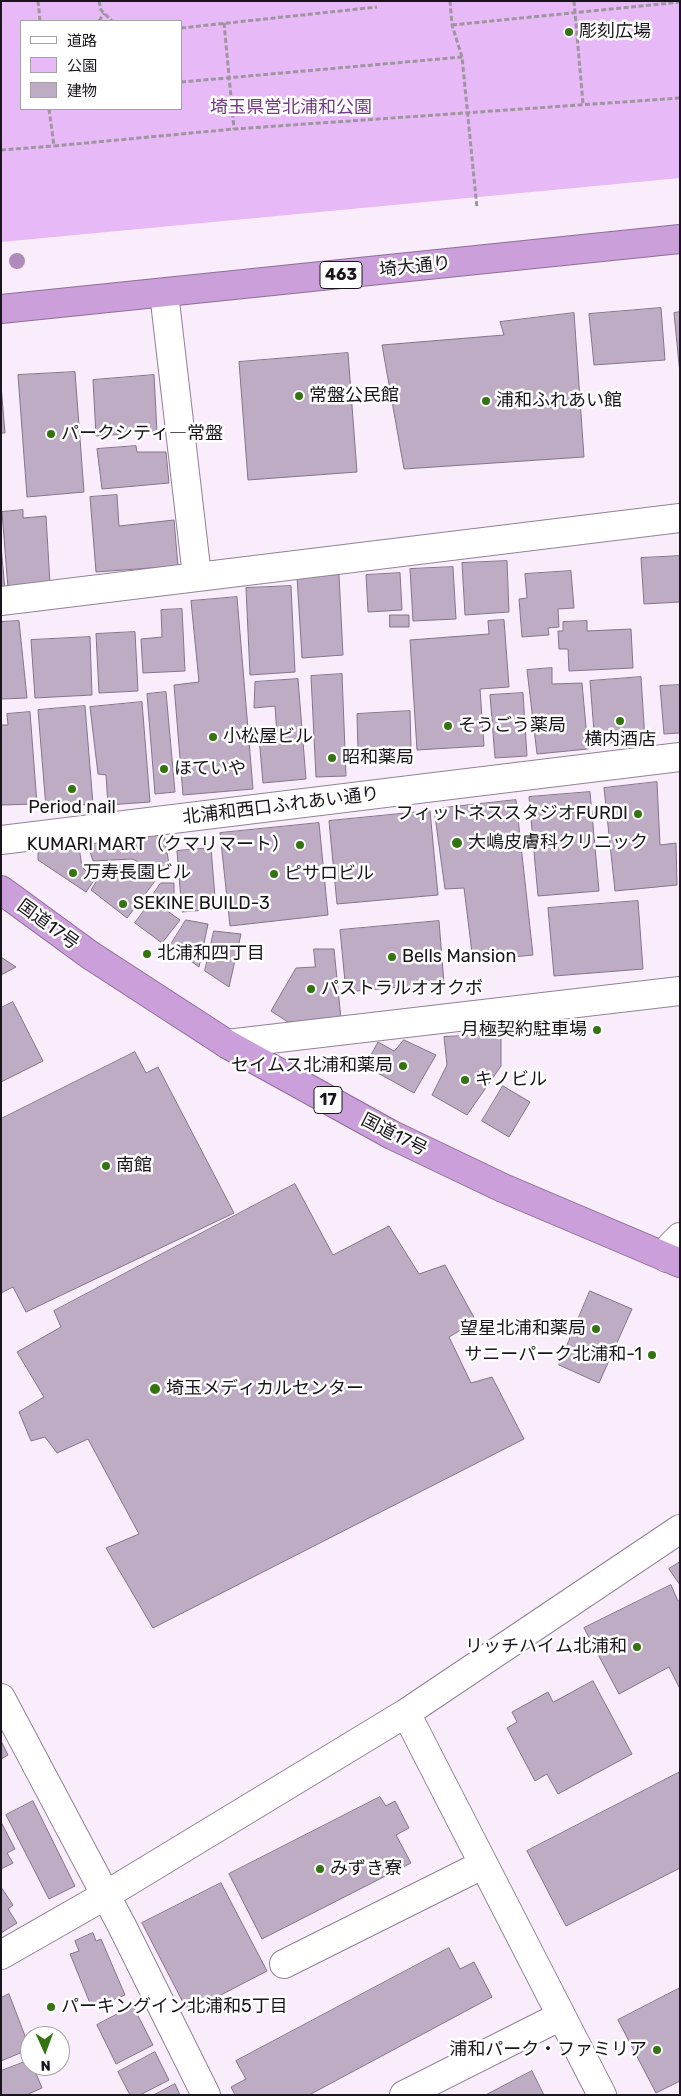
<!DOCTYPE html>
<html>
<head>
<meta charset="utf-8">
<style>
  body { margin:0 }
  #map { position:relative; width:681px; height:2096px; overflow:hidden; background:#f9edfc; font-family:Rubik,"Noto Sans JP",sans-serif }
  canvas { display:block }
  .frame { position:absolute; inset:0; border:2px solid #1a141c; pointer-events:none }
  .legend { position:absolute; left:20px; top:20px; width:162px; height:90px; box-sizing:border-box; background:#fff; border:1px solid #a3a1a4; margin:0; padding:6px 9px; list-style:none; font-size:15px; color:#1a141c }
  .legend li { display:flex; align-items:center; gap:10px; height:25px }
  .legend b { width:25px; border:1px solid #a3a1a4 }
  .north { position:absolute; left:20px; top:2026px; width:50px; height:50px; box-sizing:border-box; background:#fff; border:1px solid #a3a1a4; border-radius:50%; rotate:178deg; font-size:14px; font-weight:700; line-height:20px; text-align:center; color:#1a141c }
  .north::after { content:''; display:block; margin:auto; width:18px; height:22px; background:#337411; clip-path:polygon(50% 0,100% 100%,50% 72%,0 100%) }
</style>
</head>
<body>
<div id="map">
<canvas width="681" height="2096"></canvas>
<div class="frame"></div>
<ul class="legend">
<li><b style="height:6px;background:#fff"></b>道路</li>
<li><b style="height:14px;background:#e7b9f6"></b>公園</li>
<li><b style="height:14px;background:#beacc4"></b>建物</li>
</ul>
<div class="north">N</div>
</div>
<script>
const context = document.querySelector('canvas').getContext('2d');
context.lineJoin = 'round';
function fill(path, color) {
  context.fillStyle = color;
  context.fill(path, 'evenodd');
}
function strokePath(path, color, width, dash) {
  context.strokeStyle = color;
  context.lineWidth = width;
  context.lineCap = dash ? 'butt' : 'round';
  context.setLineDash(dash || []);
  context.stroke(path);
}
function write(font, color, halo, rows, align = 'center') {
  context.font = font + ' Rubik,"Noto Sans JP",sans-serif';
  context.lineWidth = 5;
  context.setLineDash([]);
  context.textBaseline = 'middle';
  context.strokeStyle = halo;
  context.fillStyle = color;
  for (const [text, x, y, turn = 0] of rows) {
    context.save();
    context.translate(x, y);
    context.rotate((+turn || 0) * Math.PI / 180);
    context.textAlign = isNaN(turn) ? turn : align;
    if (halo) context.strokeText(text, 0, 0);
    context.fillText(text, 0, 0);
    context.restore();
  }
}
fill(new Path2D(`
  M1,1H680V178L1,242ZM21,21H181V109H21Z`), '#e7b9f6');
const building = new Path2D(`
  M661,308L665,360L594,365L589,314Z
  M680,312V374L674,313Z
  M574,313L584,457L404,469L382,345L504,335L500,322Z
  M348,353L357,472L248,480L239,362Z
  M75,372L84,492L27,497L18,375Z
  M154,375L157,432L96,436L93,380Z
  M1,385L5,433H1Z
  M136,446L137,452H166L169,483L102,489L97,449Z
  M117,495L119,526L174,520L178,566L96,572L90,497Z
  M23,510V518L46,516L50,584L8,588L2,512Z
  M1,545L5,591H1Z
  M680,556V602L644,604L641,558Z
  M507,561L509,612L465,615L462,563Z
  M453,567L456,619L413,621L410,569Z
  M571,571L574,608L558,609L559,627L548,628L549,635L522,637L519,599L527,598L525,574Z
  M400,573L402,610L368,612L366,575Z
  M339,575L343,655L302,658L297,577Z
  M291,586L295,672L250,675L246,588Z
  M237,597L253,789L183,795L174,685L199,682L191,601Z
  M182,609L185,671L143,673L141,639L162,637L161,610Z
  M390,615H409V627H390Z
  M504,620L509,687L480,689L484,746L417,750L410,640L489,634L488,621Z
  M19,621L27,698L1,699V622Z
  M587,621V631L631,629L633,668L569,671L568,649H559L558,631H563V622Z
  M135,632L138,691L99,693L96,634Z
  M90,637L92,695L35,698L31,640Z
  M552,668V684L582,683L588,749L537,754L527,670Z
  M342,674L346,776L316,777L311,676Z
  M641,677L645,740L595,744L590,681Z
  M298,679L306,779L263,783L259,737L277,735L275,706L254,708L255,682Z
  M680,685V733L664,734L660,686Z
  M166,692L175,792L155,794L147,694Z
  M523,693L527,756L495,758L490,695Z
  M142,702L150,802L108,805L106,775L98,774L90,707Z
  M85,706L93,804L46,808L38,710Z
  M410,711L411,749L358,752L357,714Z
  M30,712L37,804L1,805V725H8L7,714Z
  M657,782L660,845L676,843L677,885L615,891L604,788Z
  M590,792L599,891L538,896L529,797Z
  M516,800L533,955L473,961L464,888L445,889L434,809Z
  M430,811L438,895L337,904L329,821Z
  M319,823L328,915L230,926L220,833Z
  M164,834L170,870H158L132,859L93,861L87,842Z
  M79,847L82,867L95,879L86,892L38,860V850Z
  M211,848L216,909L182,912L177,851Z
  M137,864L155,881L127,918L91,890L106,866Z
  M161,883H174V907H166L152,896Z
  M152,900L180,920L162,943L135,923Z
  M638,901L643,969L554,976L548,908Z
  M186,920L208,924L199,967L170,946Z
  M439,921L444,983L346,992L340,930Z
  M214,931L241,934L229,987L205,971Z
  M314,949H334L341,1019L288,1022L271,1011L296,968L315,967Z
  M1,957L16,967L1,975Z
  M13,1002L43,1061L1,1082V1008Z
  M501,1034V1066L467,1115L432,1095L447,1065L444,1037Z
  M404,1040L436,1055L414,1093L365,1066L378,1042L394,1051Z
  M135,1052L146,1073L158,1067L234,1213L26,1312L13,1287L1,1293V1119Z
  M503,1086L530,1102L509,1137L482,1121Z
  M295,1184L333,1255L389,1226L419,1274L445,1265L476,1321L449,1337L471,1383L492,1377L524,1439L153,1628L106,1548L139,1534L88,1439L57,1453L45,1437L31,1441L19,1412L44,1397L17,1352L61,1327L54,1311Z
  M590,1291L632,1309L599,1383L559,1365Z
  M680,1562V1585L669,1569Z
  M671,1585L678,1601H680V1689L669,1667L619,1694L584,1628Z
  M593,1681L632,1754L558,1794L547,1774L535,1781L507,1728L517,1722L512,1712L548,1692L553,1702Z
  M1,1741L8,1755L1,1759Z
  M680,1772V1868L566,1926L527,1851Z
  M380,1797L386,1806L395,1801L409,1828L396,1835L411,1863L262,1939L229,1874Z
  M33,1801L75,1886L49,1899L6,1815Z
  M1,1822L15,1849L7,1853L13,1863L1,1869Z
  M221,1883L267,1971L188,2012L142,1923Z
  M1,1887L13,1905L8,1909L17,1923L1,1933Z
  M93,1933L96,1941L101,1939L125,1995L92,2008L70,1954L79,1951L75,1941Z
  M449,1948L460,1969L474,1962L492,1997L309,2095H235L231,2087L246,2079L236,2061Z
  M680,1988V2081L656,2093L618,2020Z
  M9,1994L30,2049L1,2061V1998Z
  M133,2006L153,2045L116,2064L97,2025Z
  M155,2052L169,2080L140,2095H130L118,2072Z
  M30,2060V2066H33L42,2088L26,2095H1V2071Z
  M532,2071L544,2095H486Z
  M175,2084L180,2095H154Z`);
fill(building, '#beacc4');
strokePath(building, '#84748a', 1);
const minor = new Path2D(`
  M164,293L197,576
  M1,601L680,518
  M1,840L680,757
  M227,1044L680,991
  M667,1258L671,1246L680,1237
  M1,1698L122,1926L206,2095
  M406,1713L602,2095
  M1,1955L106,1895L406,1713L680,1529
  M284,1964L482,1865
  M404,2095L561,2016`);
const highway = new Path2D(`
  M1,309L680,239
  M1,890L90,955L227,1044L392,1135L503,1188L680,1263`);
strokePath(minor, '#928097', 30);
strokePath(highway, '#8d6e98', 30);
strokePath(new Path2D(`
  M38,1L40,21
  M99,1L101,10L112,21
  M450,1L452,25L462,57L477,208
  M574,1L583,104
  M99,21L104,13
  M224,23L234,129
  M452,25L680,2
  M181,28L377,7
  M181,82L462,57
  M49,109L54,146L234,129L680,98
  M1,150L54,146`), '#9f95a1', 3, [5, 2.5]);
strokePath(minor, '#fff', 28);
strokePath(highway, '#cb9fda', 28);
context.fillStyle = '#b08abb';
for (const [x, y] of [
  [17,261]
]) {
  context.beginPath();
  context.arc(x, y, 8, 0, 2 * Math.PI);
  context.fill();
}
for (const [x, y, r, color] of [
  [569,32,5,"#337411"],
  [299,396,5,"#337411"],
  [486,401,5,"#337411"],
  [51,434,5,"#337411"],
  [620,721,5,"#337411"],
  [448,726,5,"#337411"],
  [213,737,5,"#337411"],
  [332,758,5,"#337411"],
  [164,769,5,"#337411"],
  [72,789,5,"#337411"],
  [638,814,5,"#337411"],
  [457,843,6,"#337411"],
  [300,845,5,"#337411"],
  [73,873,5,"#337411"],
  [274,874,5,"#337411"],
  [123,904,5,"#337411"],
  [147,954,5,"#337411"],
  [392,957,5,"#337411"],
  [311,989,5,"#337411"],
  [597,1030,5,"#337411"],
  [403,1066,5,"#337411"],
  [465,1080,5,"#337411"],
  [106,1166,5,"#337411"],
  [596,1329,5,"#337411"],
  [652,1355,5,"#337411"],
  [155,1389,6,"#337411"],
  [637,1647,5,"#337411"],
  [320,1869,5,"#337411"],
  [51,2007,5,"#337411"],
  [657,2050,5,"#337411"]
]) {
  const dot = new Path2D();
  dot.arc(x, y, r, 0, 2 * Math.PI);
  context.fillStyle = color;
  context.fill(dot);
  strokePath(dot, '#fff', 2);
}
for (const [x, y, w] of [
  [341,275,42],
  [328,1100,28]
]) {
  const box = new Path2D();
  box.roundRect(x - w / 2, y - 13.5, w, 27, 4);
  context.fillStyle = '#fff';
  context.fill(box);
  strokePath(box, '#1a141c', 1);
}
write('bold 16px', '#1a141c', null, [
  ["463",341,275],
  ["17",328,1100]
]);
write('18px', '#1a141c', '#fff', [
  ["彫刻広場",579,32],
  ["常盤公民館",309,396],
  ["浦和ふれあい館",496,401],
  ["パークシティ―常盤",61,434],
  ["そうごう薬局",458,726],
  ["小松屋ビル",223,737],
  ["横内酒店",620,740,"center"],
  ["昭和薬局",342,758],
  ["ほていや",174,769],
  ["Period nail",72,808,"center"],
  ["フィットネススタジオFURDI",628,814,"right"],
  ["大嶋皮膚科クリニック",468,843],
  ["KUMARI MART（クマリマート）",290,845,"right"],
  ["万寿長園ビル",83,873],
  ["ピサロビル",284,874],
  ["SEKINE BUILD-3",133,904],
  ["北浦和四丁目",157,954],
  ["Bells Mansion",402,957],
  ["パストラルオオクボ",321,989],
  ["月極契約駐車場",587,1030,"right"],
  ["セイムス北浦和薬局",393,1066,"right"],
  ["キノビル",475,1080],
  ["南館",116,1166],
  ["望星北浦和薬局",586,1329,"right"],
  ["サニーパーク北浦和-1",642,1355,"right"],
  ["埼玉メディカルセンター",166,1389],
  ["リッチハイム北浦和",627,1647,"right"],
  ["みずき寮",330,1869],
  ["パーキングイン北浦和5丁目",61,2007],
  ["浦和パーク・ファミリア",647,2050,"right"]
], 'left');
write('18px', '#743986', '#fff', [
  ["埼玉県営北浦和公園",291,108]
]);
write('18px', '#1a141c', '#fff', [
  ["埼大通り",415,267,-6],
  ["北浦和西口ふれあい通り",281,806,-7],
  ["国道17号",48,925,36],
  ["国道17号",394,1135,27]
]);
</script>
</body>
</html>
